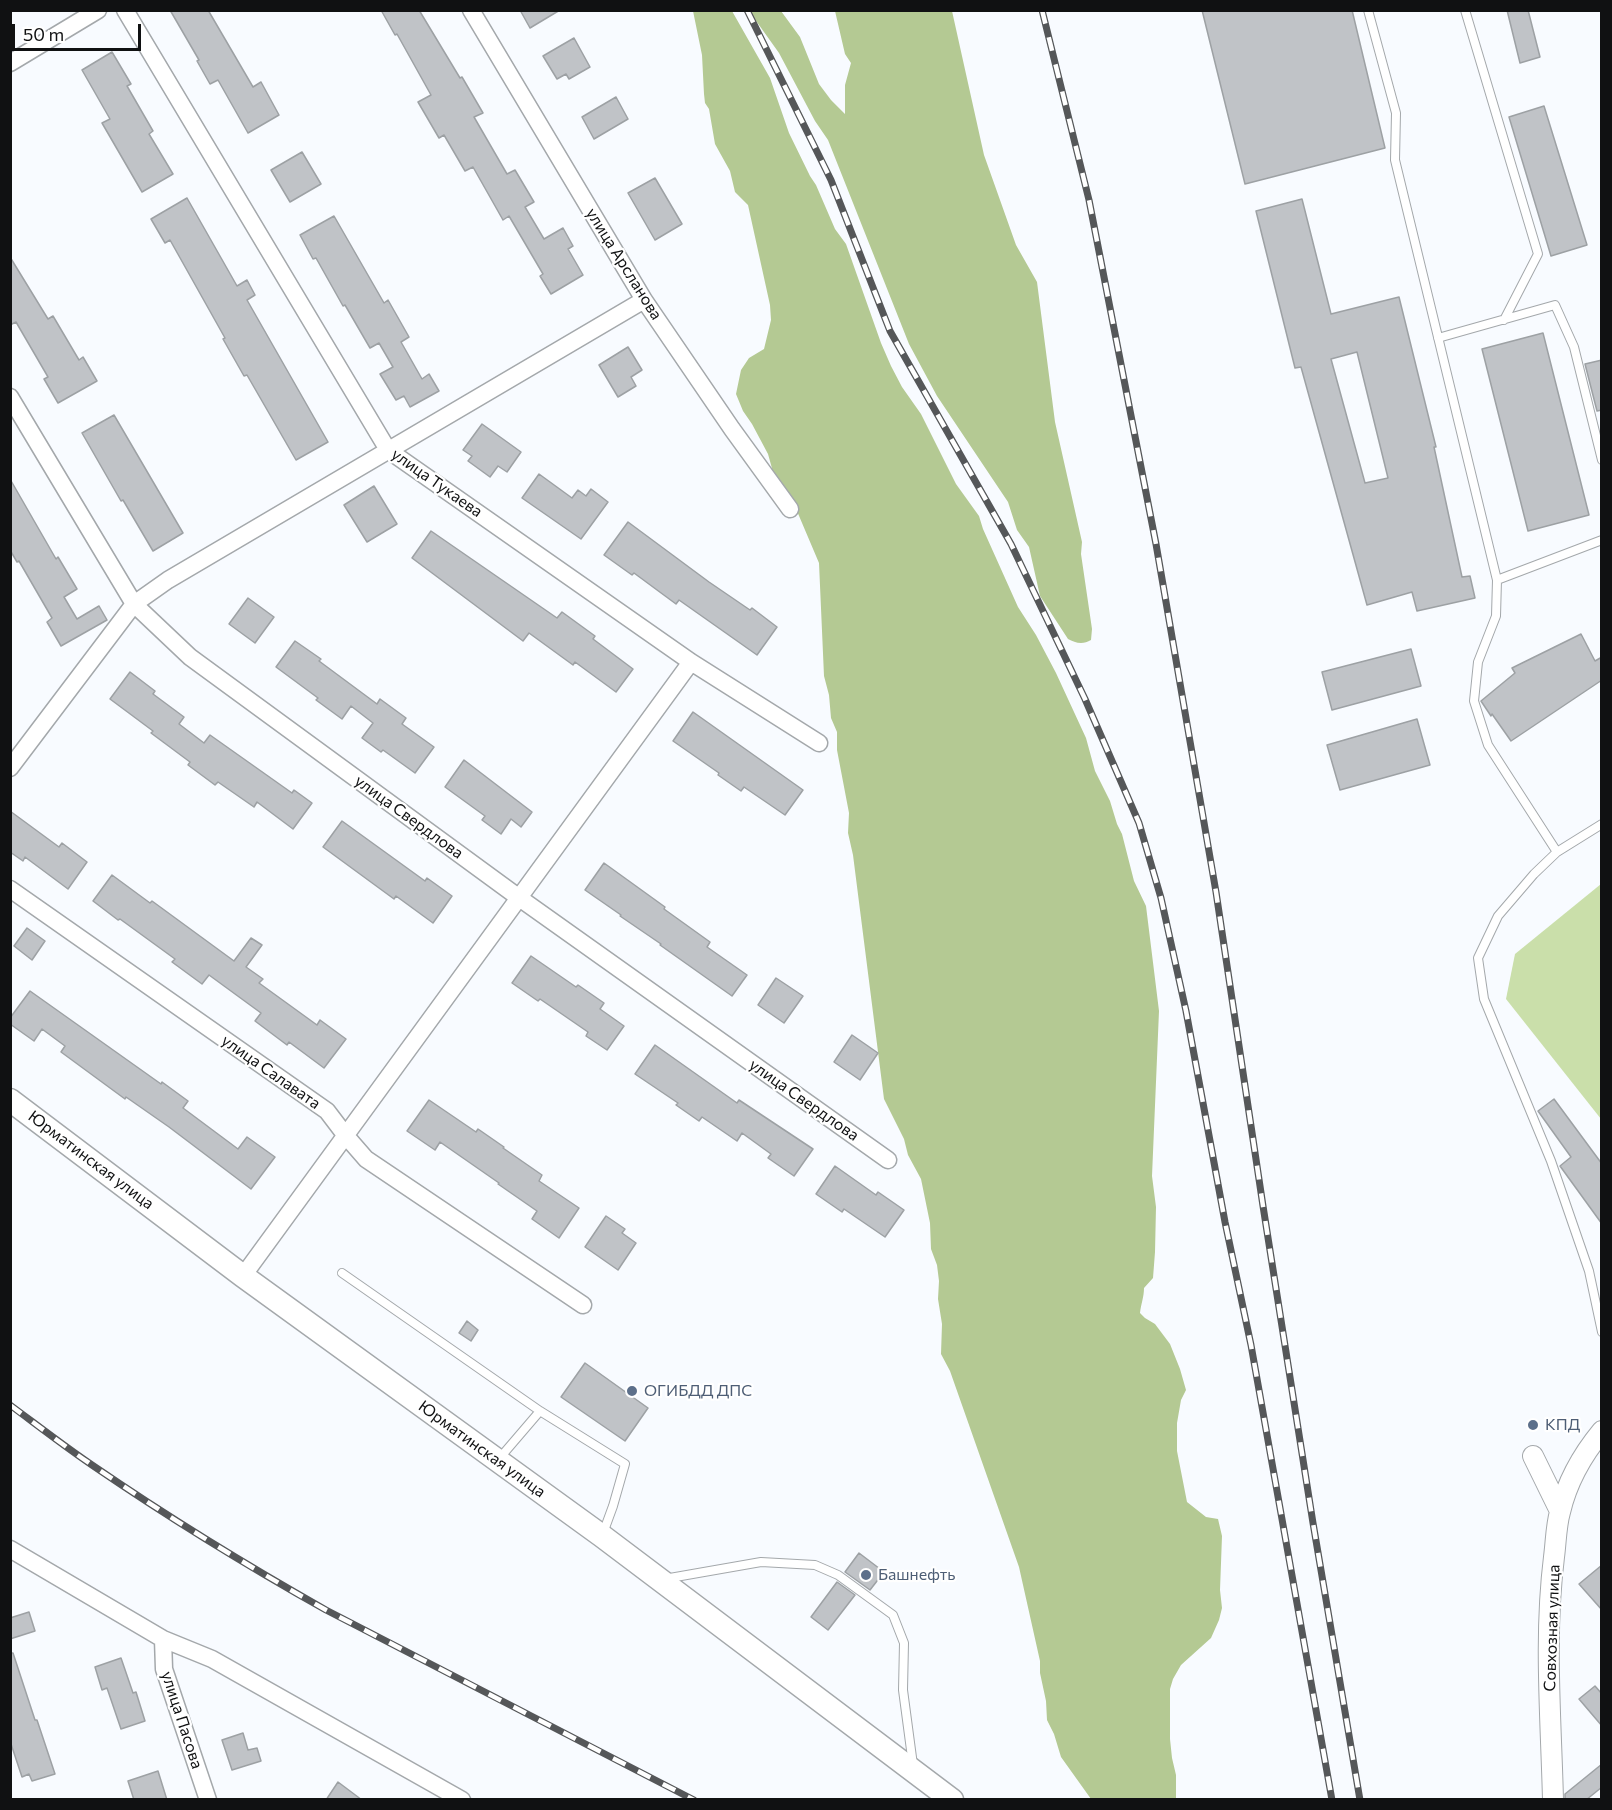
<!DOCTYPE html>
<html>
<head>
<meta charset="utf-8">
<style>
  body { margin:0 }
  #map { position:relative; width:1612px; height:1810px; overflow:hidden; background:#f8fbff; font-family:Commissioner,sans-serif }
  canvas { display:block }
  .frame { position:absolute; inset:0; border:12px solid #101112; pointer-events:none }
  .scale { position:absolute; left:12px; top:24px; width:129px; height:27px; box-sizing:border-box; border:3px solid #101112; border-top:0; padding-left:8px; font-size:18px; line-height:21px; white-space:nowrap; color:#101112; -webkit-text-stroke:4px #fff; paint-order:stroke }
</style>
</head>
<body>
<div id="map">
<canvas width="1612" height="1810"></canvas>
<div class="frame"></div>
<div class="scale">50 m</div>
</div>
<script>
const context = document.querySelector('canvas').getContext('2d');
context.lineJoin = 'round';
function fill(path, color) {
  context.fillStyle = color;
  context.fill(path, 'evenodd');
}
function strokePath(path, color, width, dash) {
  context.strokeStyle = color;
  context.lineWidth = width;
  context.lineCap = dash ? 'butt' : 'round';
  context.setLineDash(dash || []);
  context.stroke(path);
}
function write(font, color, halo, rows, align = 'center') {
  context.font = font + ' Commissioner,sans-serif';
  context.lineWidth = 4.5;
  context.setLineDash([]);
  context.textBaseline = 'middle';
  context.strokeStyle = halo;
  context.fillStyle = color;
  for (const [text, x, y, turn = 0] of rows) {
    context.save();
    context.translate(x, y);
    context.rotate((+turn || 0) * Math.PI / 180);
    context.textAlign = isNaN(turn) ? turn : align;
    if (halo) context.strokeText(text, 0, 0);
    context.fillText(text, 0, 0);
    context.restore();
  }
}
fill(new Path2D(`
  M1601,884V1119L1506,999L1515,954Z`), '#cadfaa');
fill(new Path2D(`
  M693,11H732L770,78L789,133L810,176L816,185L835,229L846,244L881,343L891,366L902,387L921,414L956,484L979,516L983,529L1018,607L1036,635L1056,673L1086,738L1095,771L1110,801L1117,824L1122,834L1134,881L1146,906L1159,1011L1152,1176L1156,1207L1155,1252L1153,1278L1144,1288C1144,1297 1141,1304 1140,1313L1145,1318L1155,1324L1170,1344L1180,1369L1186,1390L1181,1400L1177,1423V1451L1187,1502L1206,1517L1218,1519L1222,1536L1220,1590L1222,1608L1219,1620L1211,1638L1181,1665L1173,1679L1170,1689V1739L1172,1758L1176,1775V1799H1091L1061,1757L1054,1734L1047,1720L1046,1701L1040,1673V1661L1019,1567L950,1371L941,1354L942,1324L938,1299L939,1281L937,1265L931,1249L930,1223L921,1179L908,1155L904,1139L884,1099L853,855L848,833L849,813L837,750V732L831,718L829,695L824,676L819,563L791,497L773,472L768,454L752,424L743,411L736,394L741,370L749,358L764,349L771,320L770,305L748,205L735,192L730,171L715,144L709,109L705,103L704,94L702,55Z
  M749,11H781L800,37L819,84L831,100L845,114V85L851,63L845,54L835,11H952L984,155L1016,245L1037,282L1055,422L1082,542L1081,554L1092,629L1091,640C1083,645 1075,643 1068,639L1040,596L1029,547L1017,530L1008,502L937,396L909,344L828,140L815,121L779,53Z`), '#b4c993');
const building = new Path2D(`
  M170,10H208L253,87L261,82L279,115L248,133L218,80L210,84L197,61L199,60Z
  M381,10H419L460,78L462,77L483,113L474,117L507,174L515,170L534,202L525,207L544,239L563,228L573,246L568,249L583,275L551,294L540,276L543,274L509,216L503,220L473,167L465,171L444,135L439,138L418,102L431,95L397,34L395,35Z
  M520,10H560L530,28Z
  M1202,10H1352L1385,148L1245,184Z
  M1507,10H1528L1540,57L1520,63Z
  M574,38L590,67L569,79L566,74L557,79L543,56Z
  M112,52L131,84L127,86L153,131L149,134L173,174L142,192L102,123L110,119L82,70Z
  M616,97L628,119L594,139L582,117Z
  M1544,106L1587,245L1551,256L1509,117Z
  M302,152L321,184L290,202L271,170Z
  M655,178L682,224L655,240L628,193Z
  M187,198L237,286L247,280L255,295L247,300L328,442L296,460L247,375L244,376L223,339L225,338L170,240L165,243L151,219Z
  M1302,199L1331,314L1399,297L1436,447H1434L1462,577L1470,576L1475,598L1417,611L1412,592L1367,605L1301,367L1295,368L1256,211ZM1357,352L1388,478L1365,483L1331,359Z
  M334,216L384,303L388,300L409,337L401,342L422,379L429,374L439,391L410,407L404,396L396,400L380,374L393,367L379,343L370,348L345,305L343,306L316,258L313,259L300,235Z
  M10,257L48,319L53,316L79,360L83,357L97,381L58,403L44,379L48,377L16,322L10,325Z
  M1543,333L1589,515L1528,531L1482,349Z
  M628,347L642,370L631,377L636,386L618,397L599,365Z
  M1602,360V410L1597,411L1585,364Z
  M114,415L183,533L153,551L123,500L121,501L82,433Z
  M482,424L521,452L507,472L498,466L490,477L468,461L472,456L463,450Z
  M539,474L572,498L578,490L586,496L591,489L608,502L581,539L522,498Z
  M10,479L56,559L58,557L77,589L64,597L77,619L99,606L107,620L61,646L47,622L52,618L19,561L17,562L10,550Z
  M374,486L397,524L367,542L344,505Z
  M628,522L709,582L750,610L752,608L777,627L757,655L679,600L676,604L634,573L632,575L604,555Z
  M431,531L557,618L562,612L595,636L593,639L633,669L616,692L575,662L573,665L529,633L523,641L412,558Z
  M248,598L274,617L255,643L229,624Z
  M1581,634L1595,661L1602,657V680L1511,741L1492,714L1491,716L1481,701L1515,673L1512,668Z
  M295,641L321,659L319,661L377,704L380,699L406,718L402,724L434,747L415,773L383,750L381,752L362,738L373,723L351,706L342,719L316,700L318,698L276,667Z
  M1411,649L1421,686L1332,710L1322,672Z
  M130,672L155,691L153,694L184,717L179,724L204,743L210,735L292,793L294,790L312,803L293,829L257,802L254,807L218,782L215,785L188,765L190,762L151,733L153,731L110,699Z
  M693,712L803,790L785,815L744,787L741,791L718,775L719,773L673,741Z
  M1417,719L1430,765L1340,790L1327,745Z
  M464,760L532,812L521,827L511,819L501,834L482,820L485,816L445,787Z
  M10,811L59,847L62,843L87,862L68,889L25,857L23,861L10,852Z
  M342,821L425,881L427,878L452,896L433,923L396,896L394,899L323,847Z
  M604,863L665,907L664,909L710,942L707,947L747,975L732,996L660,945L661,944L620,916L621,915L585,890Z
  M112,875L150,903L152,901L234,961L251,938L262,945L246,967L263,979L259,983L317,1025L320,1020L346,1039L324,1068L289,1042L287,1045L255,1021L261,1013L209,975L202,984L172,962L175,959L120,919L118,920L93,901Z
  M27,928L45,941L32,960L14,946Z
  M531,956L576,987L578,985L604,1003L600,1009L624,1026L607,1050L586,1036L588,1032L540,999L538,1001L512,983Z
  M776,978L803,996L784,1023L758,1005Z
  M30,991L161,1084L162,1082L188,1101L183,1108L238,1149L247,1137L275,1157L251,1189L169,1127L126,1097L125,1099L61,1052L65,1046L42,1029L34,1041L10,1024V1018Z
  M852,1035L878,1053L860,1080L834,1062Z
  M655,1045L737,1103L739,1100L813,1149L794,1176L768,1158L771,1154L742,1133L737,1141L702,1117L699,1121L676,1105L678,1103L635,1074Z
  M1554,1099L1602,1164V1224L1560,1166L1571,1157L1538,1111Z
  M429,1100L476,1132L478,1129L504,1147L503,1148L542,1175L539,1181L579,1208L559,1238L532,1219L537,1211L498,1184L499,1183L440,1142L435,1150L407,1131Z
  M835,1166L876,1195L878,1192L904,1210L885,1237L844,1209L842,1212L816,1194Z
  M606,1216L625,1229L622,1233L636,1243L618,1270L585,1247Z
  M467,1321L478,1330L471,1341L459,1333Z
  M585,1363L648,1408L625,1441L561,1397Z
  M859,1553L884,1572L870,1590L845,1572Z
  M1602,1565V1610L1579,1584Z
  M837,1582L855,1595L828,1630L811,1617Z
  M29,1612L35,1631L10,1639V1618Z
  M10,1653H13L35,1720H37L55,1774L32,1781L29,1774L22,1777L10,1741Z
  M121,1658L133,1693L136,1692L145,1721L121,1729L107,1688L102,1690L95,1667Z
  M1595,1686L1602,1694V1726L1579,1699Z
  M243,1733L248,1750L257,1748L261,1761L232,1770L222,1740Z
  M1602,1764V1787L1586,1800H1565V1794Z
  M158,1771L167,1800H134L128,1781Z
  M338,1782L362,1800H326Z`);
fill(building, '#c0c3c7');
strokePath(building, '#9da1a4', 1.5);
const service = new Path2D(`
  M1368,10L1396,113L1395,160L1497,580L1496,616L1478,662L1474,701L1488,745L1557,852
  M1465,10L1538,254L1504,320
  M1438,338L1555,305L1574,347L1602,460
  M1497,580L1602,540
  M1602,824L1557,852L1534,874L1498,916L1478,958L1484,999L1551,1161L1589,1271L1602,1332
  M342,1273L540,1411
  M498,1460L540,1411L625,1464L613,1506L602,1536
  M664,1579L761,1562L815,1565L838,1575L893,1615L904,1643L903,1690L913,1765`);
const minor = new Path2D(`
  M125,10L388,450L691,662L819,743
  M471,10L644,300L732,429L790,509
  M10,63L98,10
  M10,397L134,604L190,657L518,897L888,1160
  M10,768L134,604L168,580L644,300
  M10,889L327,1111L346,1136L366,1159L583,1305
  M243,1276L691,662
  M10,1549L163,1639L212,1659L462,1800
  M163,1639L164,1669L208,1800`);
const tertiary = new Path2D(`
  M1533,1456L1560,1511
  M1553,1800C1551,1719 1544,1637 1554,1557C1556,1542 1556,1526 1560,1512C1567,1482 1583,1454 1602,1431`);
const secondary = new Path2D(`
  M10,1100L243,1276L602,1536L952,1800`);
strokePath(service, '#a4a8ab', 10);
strokePath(minor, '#a4a8ab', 19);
strokePath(tertiary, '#a4a8ab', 22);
strokePath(secondary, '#a4a8ab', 25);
strokePath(service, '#fff', 8);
strokePath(minor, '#fff', 16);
strokePath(tertiary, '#fff', 20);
strokePath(secondary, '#fff', 22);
const rail = new Path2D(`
  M747,10L831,180L890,331L1011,544L1085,699L1139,823L1161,898L1186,1011L1225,1222L1251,1345L1332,1800
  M1042,10L1089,200L1156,544L1216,892L1263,1206L1313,1523L1360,1800
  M10,1405C37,1425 64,1446 92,1465C168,1517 246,1565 326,1610L694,1800`);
strokePath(rail, '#555759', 7);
strokePath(rail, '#fff', 4.5, [14]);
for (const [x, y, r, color] of [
  [632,1391,6,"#5c6f8a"],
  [1533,1425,6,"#5c6f8a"],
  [866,1575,6,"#5c6f8a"]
]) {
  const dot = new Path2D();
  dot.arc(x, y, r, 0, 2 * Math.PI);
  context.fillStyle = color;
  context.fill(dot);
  strokePath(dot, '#fff', 2);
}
write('16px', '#101112', '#fff', [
  ["улица Арсланова",624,264,58],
  ["улица Тукаева",437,483,35],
  ["улица Свердлова",409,817,36],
  ["улица Салавата",271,1072,35],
  ["улица Свердлова",804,1100,35],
  ["Юрматинская улица",91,1160,37],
  ["Юрматинская улица",482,1449,36],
  ["Совхозная улица",1552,1628,-88],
  ["улица Пасова",182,1720,72]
]);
write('16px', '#4e5e75', '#fff', [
  ["ОГИБДД ДПС",644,1391],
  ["КПД",1545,1425],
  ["Башнефть",878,1575]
], 'left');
</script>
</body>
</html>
